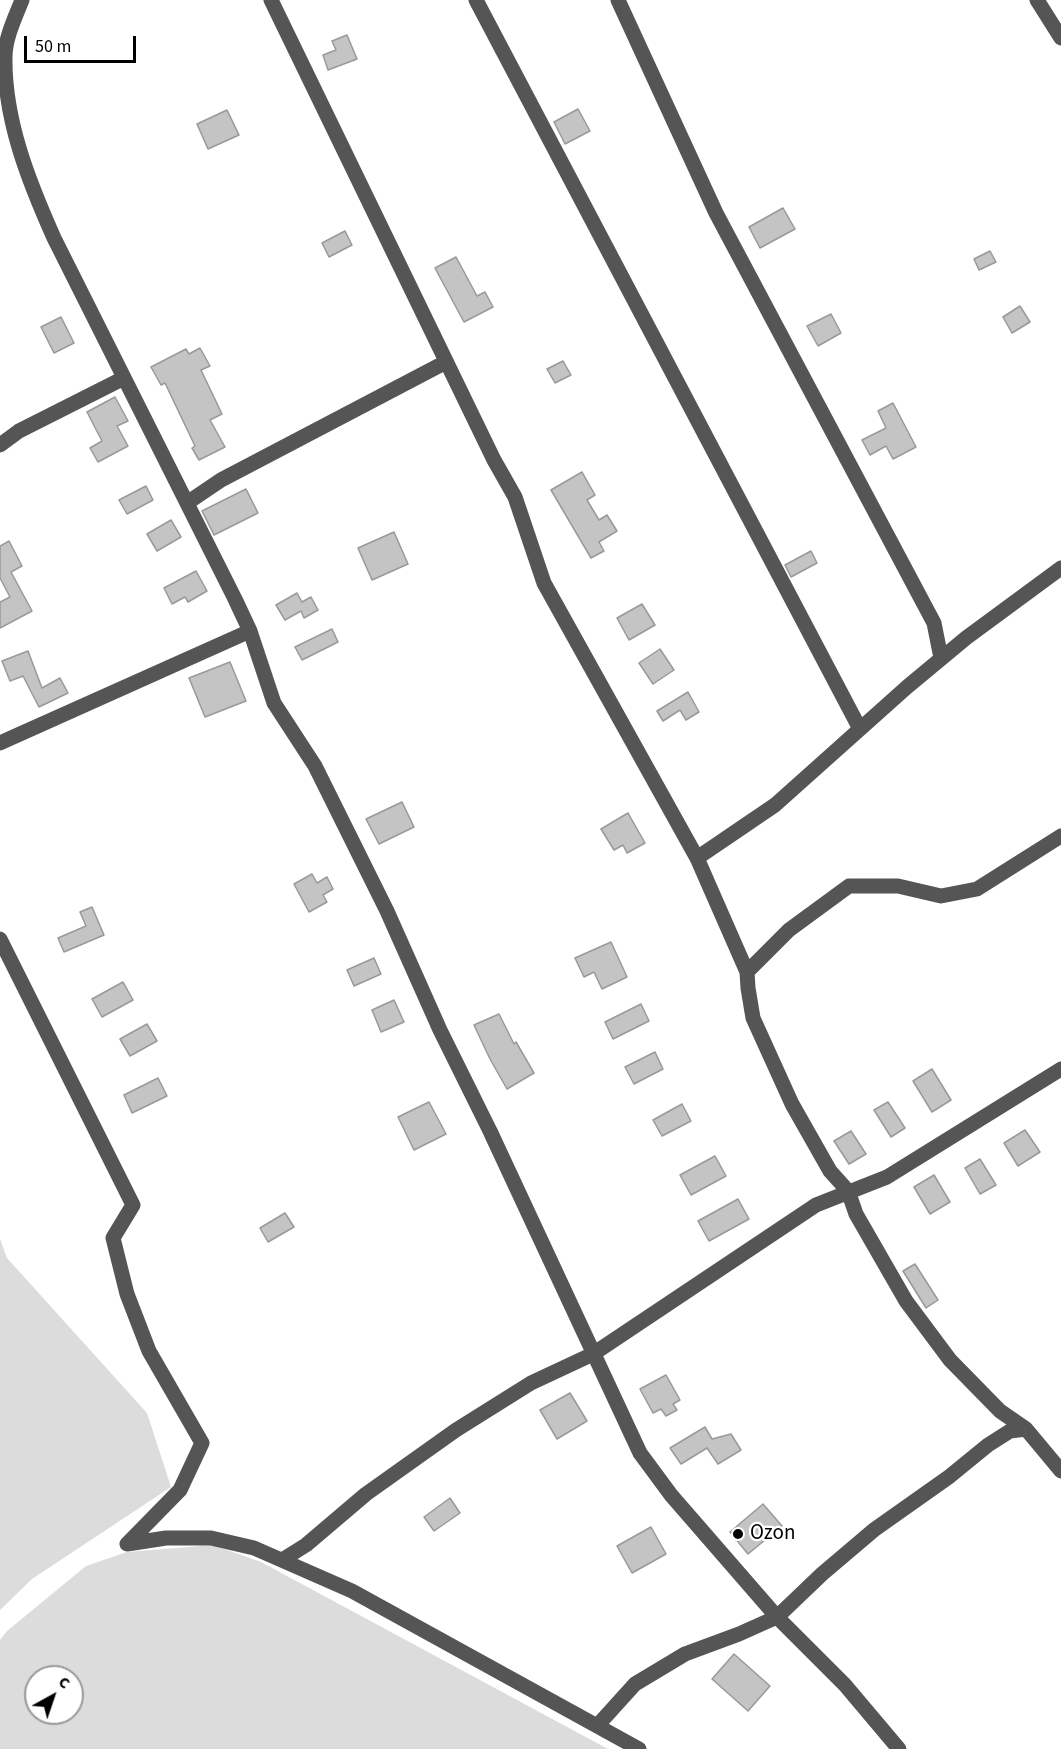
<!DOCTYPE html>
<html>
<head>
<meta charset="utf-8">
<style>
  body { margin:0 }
  #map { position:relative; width:1061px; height:1749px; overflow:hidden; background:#fff; font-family:"Source Sans 3",sans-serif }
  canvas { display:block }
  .north { position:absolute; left:24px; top:1665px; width:60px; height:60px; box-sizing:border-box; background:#fff; border:2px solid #999; border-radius:50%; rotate:40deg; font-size:16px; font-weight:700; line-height:24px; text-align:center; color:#000 }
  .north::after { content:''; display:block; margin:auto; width:21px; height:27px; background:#000; clip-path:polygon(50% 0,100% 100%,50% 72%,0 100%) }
  .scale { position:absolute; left:24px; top:36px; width:112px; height:27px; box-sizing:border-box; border:3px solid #000; border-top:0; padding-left:8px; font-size:18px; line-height:21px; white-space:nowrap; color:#000; -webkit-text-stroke:4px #fff; paint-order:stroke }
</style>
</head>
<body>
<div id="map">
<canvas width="1061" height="1749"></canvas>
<div class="north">С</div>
<div class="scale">50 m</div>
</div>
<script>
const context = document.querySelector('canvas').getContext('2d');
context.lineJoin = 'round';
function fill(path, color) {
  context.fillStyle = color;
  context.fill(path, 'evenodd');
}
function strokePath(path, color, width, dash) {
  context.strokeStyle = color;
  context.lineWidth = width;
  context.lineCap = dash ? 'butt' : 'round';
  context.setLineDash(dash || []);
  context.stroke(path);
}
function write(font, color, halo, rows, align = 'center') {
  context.font = font + ' "Source Sans 3",sans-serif';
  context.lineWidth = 4.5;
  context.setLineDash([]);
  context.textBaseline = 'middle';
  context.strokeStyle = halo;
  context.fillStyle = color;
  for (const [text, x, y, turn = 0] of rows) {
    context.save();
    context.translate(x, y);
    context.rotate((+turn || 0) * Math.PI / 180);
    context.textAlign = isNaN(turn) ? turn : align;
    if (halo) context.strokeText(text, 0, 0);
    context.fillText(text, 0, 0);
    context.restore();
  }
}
fill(new Path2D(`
  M0,1239L7,1258L147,1413L171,1487L32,1579L0,1610Z
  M213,1545L261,1562L608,1749H0V1640L7,1631L86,1566L127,1552ZM36,1677H72V1713H36Z`), '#dcdcdc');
const building = new Path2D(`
  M347,35L357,59L328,70L323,55L336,50L332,41Z
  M578,109L590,131L565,144L554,122Z
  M227,110L239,135L208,149L197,124Z
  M783,208L795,229L760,248L749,227Z
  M345,231L352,245L329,257L322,243Z
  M990,251L996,262L979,270L974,259Z
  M456,257L477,296L485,292L493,307L464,322L435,268Z
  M1020,306L1030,322L1012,333L1003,317Z
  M831,314L841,333L818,346L807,326Z
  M61,317L74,343L54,353L41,327Z
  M200,348L210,366L201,370L222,414L210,420L225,447L199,460L192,448L195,446L165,383L161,385L151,367L186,349L189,354Z
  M563,361L571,375L555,383L547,369Z
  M115,397L128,421L117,426L128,446L98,462L90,448L102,441L87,412Z
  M893,403L916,447L893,459L886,446L870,455L862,440L886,428L878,411Z
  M582,472L595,495L587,500L599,520L607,515L617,531L599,542L604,551L591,558L551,490Z
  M146,486L153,500L127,514L119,500Z
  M246,489L258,513L214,535L202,511Z
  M171,520L181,537L157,551L147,534Z
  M394,532L408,564L372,580L358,548Z
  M9,541L22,566L11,572L32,611L0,628V602L10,597L0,578V546Z
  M811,551L817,563L791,577L785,565Z
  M196,571L207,591L188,602L185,597L172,604L164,588Z
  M297,593L302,602L311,597L318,610L304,618L301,611L285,620L276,605Z
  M642,604L655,625L629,640L617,618Z
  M332,629L338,642L302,660L295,647Z
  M660,649L674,670L653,684L639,663Z
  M28,651L42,688L60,678L68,693L39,707L23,676L10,681L2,661Z
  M230,662L246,701L205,717L189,678Z
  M688,692L699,712L686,720L680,710L663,721L657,711Z
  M402,802L414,827L379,844L366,819Z
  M628,813L645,843L627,853L623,845L614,850L601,829Z
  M312,874L317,883L327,877L333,889L323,895L327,902L309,912L294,884Z
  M92,907L104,935L64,952L58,938L86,926L80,912Z
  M611,942L627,977L602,989L594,972L584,977L575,958Z
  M374,958L381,974L354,986L347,970Z
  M123,982L133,1000L102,1017L92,999Z
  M394,1000L404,1022L381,1032L372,1010Z
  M641,1004L649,1021L613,1039L605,1022Z
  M499,1014L514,1044L516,1042L534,1073L507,1089L490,1059L474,1025Z
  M147,1024L157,1041L130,1056L120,1039Z
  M655,1052L663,1069L634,1084L625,1067Z
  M932,1069L951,1100L932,1112L913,1081Z
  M158,1078L167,1096L132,1113L124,1095Z
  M429,1102L446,1134L414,1150L398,1117Z
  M888,1102L905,1128L891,1137L874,1110Z
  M682,1104L691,1121L662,1136L653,1120Z
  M1025,1130L1040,1152L1018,1166L1004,1143Z
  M851,1131L866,1154L849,1164L834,1141Z
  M715,1156L726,1176L691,1195L680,1175Z
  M980,1159L996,1185L980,1194L965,1168Z
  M934,1175L950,1202L930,1214L914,1187Z
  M738,1199L749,1219L709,1241L698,1221Z
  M285,1213L294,1227L268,1242L260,1228Z
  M915,1264L938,1300L926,1308L903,1271Z
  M666,1375L680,1400L673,1404L677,1410L666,1416L661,1409L653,1413L640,1389Z
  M570,1393L587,1421L557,1439L540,1410Z
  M705,1427L712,1439L731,1434L741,1450L718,1464L707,1448L681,1464L670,1448Z
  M450,1498L460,1513L434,1531L424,1517Z
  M763,1504L782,1526L748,1554L730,1532Z
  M651,1527L666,1554L632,1573L617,1546Z
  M734,1654L770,1686L748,1711L712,1679Z`);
fill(building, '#c4c4c4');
strokePath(building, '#999', 1.5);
strokePath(new Path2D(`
  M22,0C15,18 5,38 5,57C4,120 29,182 54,238L235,599L250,631L274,703L315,766L387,911L440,1030L490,1131L640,1453L671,1495L777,1617L845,1685L899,1749
  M271,0L494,460L515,497L544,583L697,858L747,972L748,988L753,1018L792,1104L830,1171L848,1191L856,1214L906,1301L950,1360L1000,1411L1026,1429L1061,1471
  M476,0L860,729
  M618,0L716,213L934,623L941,658
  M1037,0L1061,38
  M0,445L19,431L124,378
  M187,503L221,480L446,362
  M0,743L250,631
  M697,858L775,805L907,687L966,638L1061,568
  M0,939L133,1205L113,1238L127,1294L149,1351L202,1443L180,1490L127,1544
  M747,972L789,930L849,886H898L941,896L977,889L1061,836
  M127,1544L166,1538H211L254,1548L352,1591L639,1749
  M282,1560L306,1545L366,1494L456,1430L531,1383L593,1354L816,1205L887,1177L1061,1069
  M597,1726L635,1684L685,1654L739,1634L777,1617L822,1574L875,1529L950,1476L988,1445L1010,1431L1026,1429`), '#555', 15);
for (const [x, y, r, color] of [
  [738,1534,6,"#000"]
]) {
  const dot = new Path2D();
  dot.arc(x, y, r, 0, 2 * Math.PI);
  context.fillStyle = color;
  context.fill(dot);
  strokePath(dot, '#fff', 2);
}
write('21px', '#000', '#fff', [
  ["Ozon",750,1534]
], 'left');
</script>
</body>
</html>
